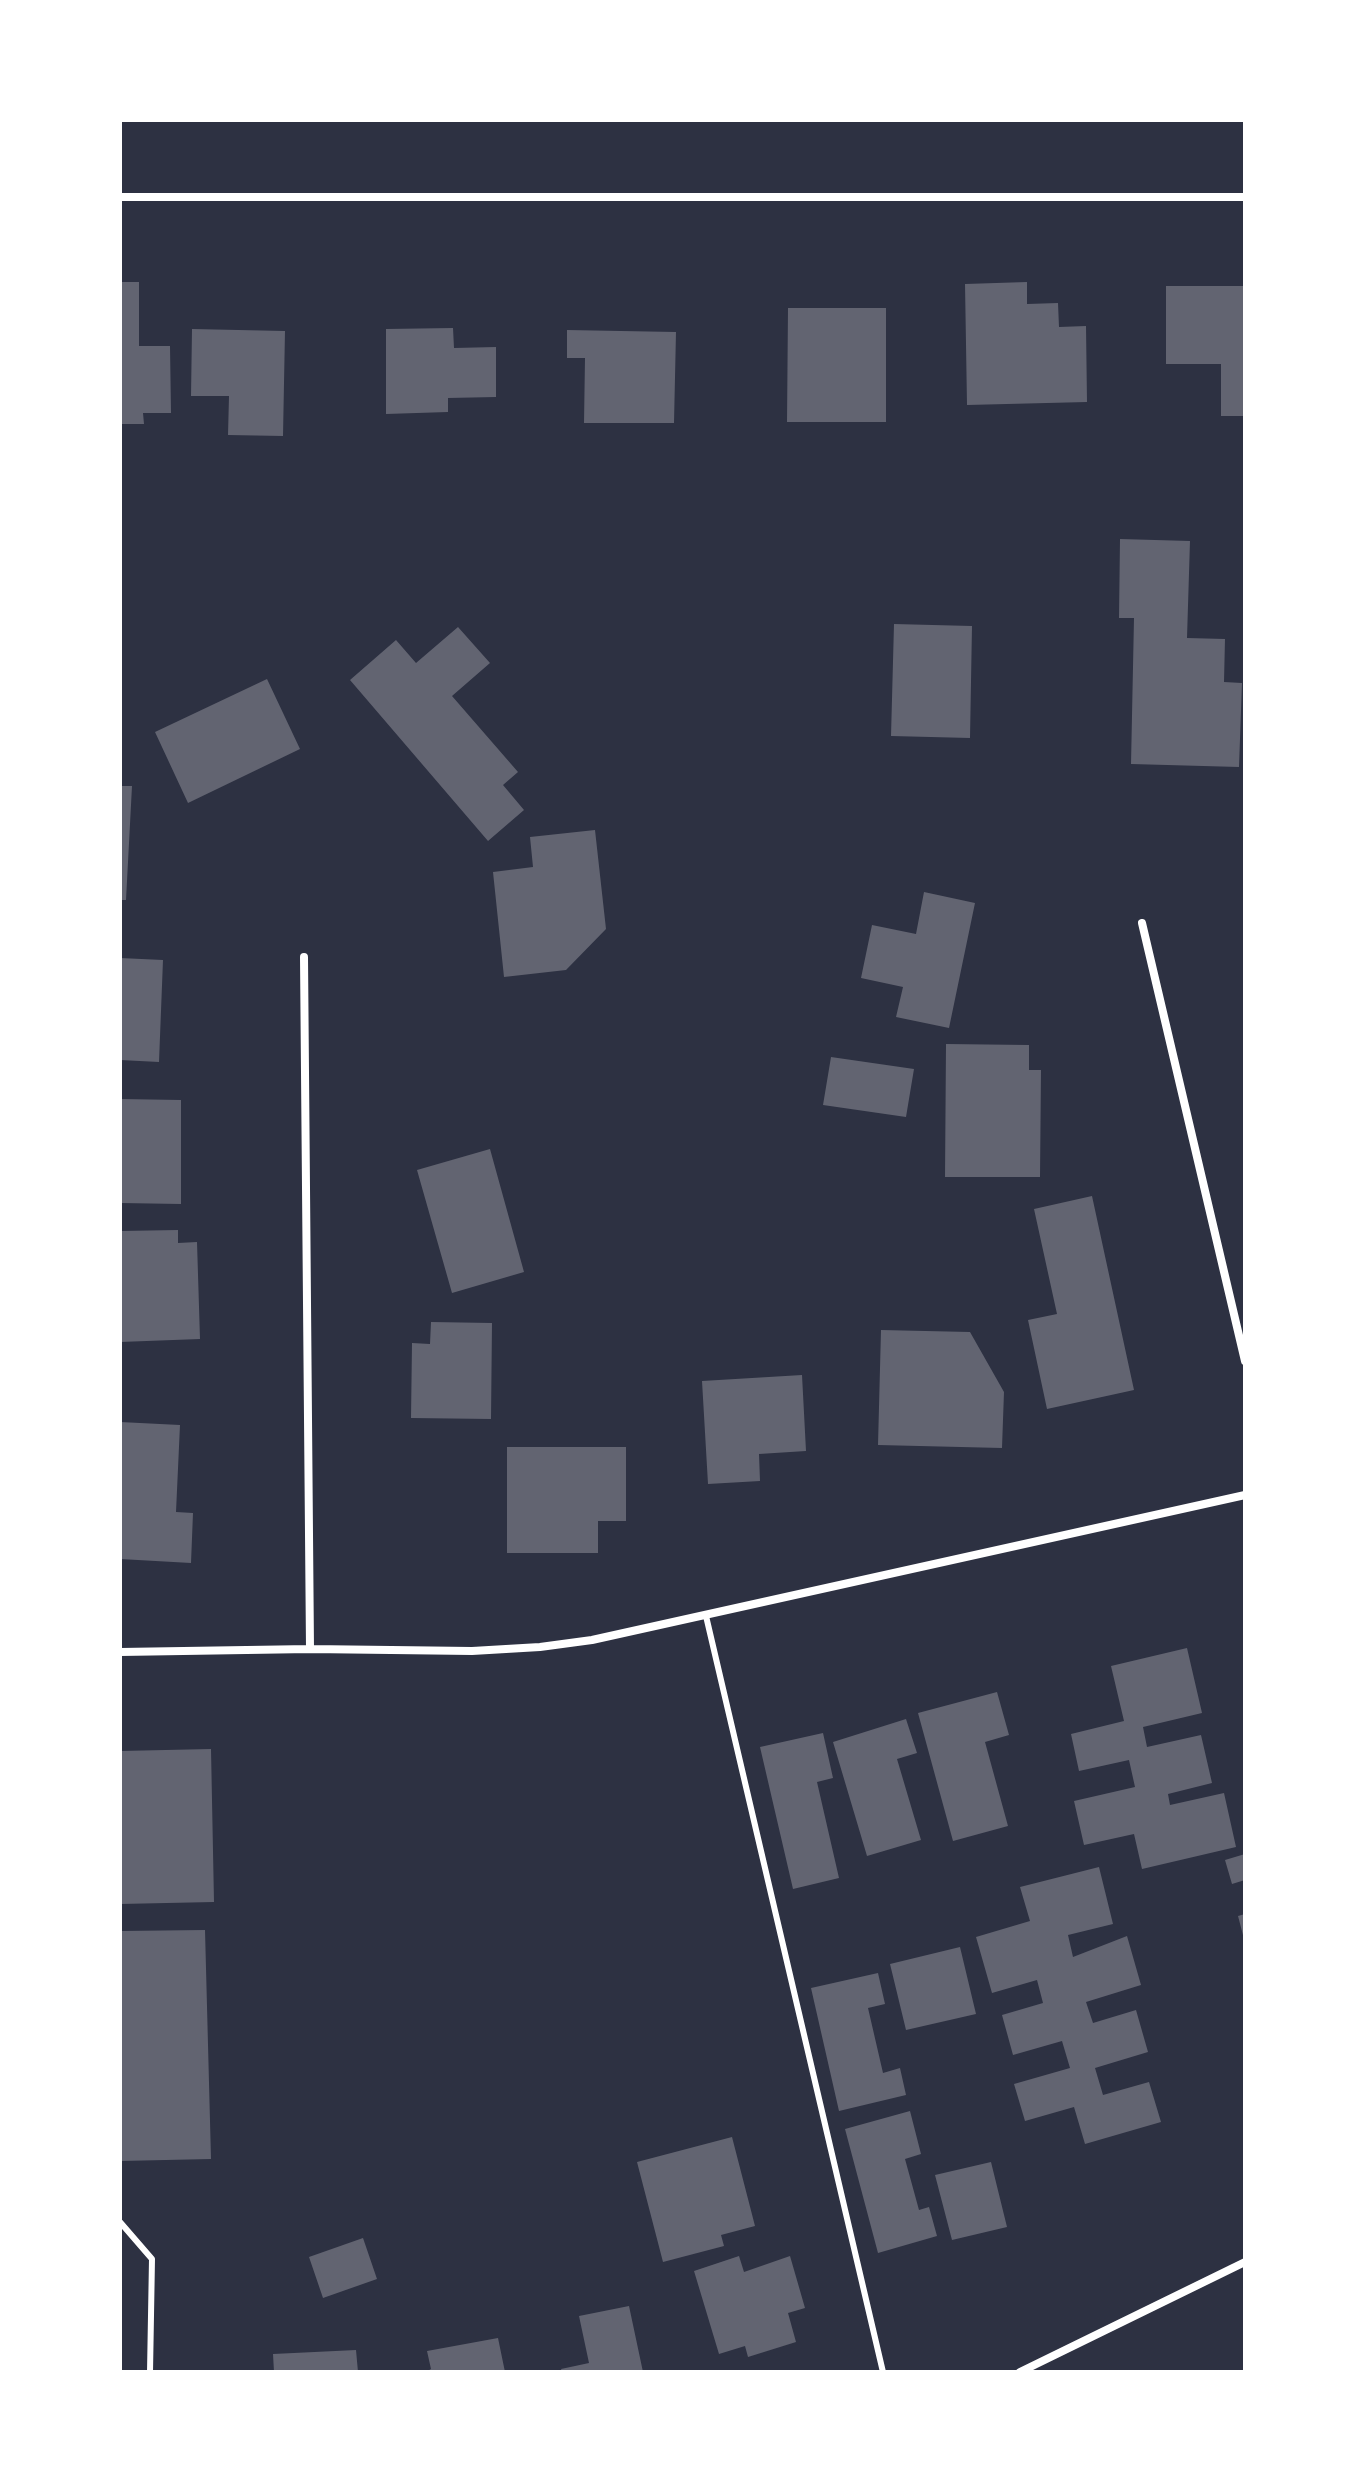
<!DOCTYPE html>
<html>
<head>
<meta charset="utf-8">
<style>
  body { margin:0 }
  #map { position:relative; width:1365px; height:2492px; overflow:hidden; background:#2d3142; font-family:Overpass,sans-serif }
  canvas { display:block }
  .frame { position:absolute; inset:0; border:122px solid #fff; pointer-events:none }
</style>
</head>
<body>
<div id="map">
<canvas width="1365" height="2492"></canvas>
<div class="frame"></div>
</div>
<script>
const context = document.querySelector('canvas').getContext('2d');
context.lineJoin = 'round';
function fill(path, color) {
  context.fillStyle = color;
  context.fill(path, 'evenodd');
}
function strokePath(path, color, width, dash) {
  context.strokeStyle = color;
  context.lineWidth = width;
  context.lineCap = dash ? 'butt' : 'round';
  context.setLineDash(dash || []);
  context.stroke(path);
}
fill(new Path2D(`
  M120,282H139V346H170L171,413H143L144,424H120Z
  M1027,282V304L1058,303L1059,327L1086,326L1087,402L967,405L965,284Z
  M1166,286H1245V416H1221V364H1166Z
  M788,308H886V422H787Z
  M453,328L454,348L496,347V397L448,398V412L386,414V329Z
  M192,329L285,331L283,436L228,435L229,396H191Z
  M567,330L676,332L674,423H584L585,358H567Z
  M1120,539L1190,541L1187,638L1225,639L1224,682L1242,683L1239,767L1131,764L1134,618H1119Z
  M894,624L972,626L970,738L891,736Z
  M458,627L490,663L452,696L518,772L503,785L524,810L488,841L350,680L396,640L416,663Z
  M267,679L300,749L188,803L155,732Z
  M120,786H132L126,900H120Z
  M595,830L606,929L566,970L504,977L493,872L533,867L530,837Z
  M924,892L975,903L949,1028L896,1017L903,987L861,978L872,925L916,934Z
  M120,958L163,960L159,1062L120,1060Z
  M946,1044L1029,1045V1070H1041L1040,1177H945Z
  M831,1057L914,1069L906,1117L823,1105Z
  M120,1099L181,1100V1204L120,1203Z
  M490,1149L524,1272L452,1293L417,1170Z
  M1092,1196L1134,1390L1047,1409L1028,1320L1057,1314L1034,1209Z
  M178,1230V1243L197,1242L200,1339L120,1342V1231Z
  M431,1322L492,1323L491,1419L411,1418L412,1343L430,1344Z
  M881,1330L970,1332L1004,1392L1002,1448L878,1445Z
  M802,1375L806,1451L759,1454L760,1481L708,1484L702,1381Z
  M120,1422L180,1425L176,1512L193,1513L191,1563L120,1559Z
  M507,1447H626V1521H598V1553H507Z
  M1187,1648L1202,1713L1143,1727L1147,1747L1201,1735L1212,1783L1168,1794L1170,1805L1224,1793L1236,1847L1142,1869L1134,1834L1084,1845L1074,1801L1135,1787L1129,1760L1079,1771L1071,1734L1124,1721L1111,1666Z
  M997,1692L1009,1735L985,1742L1008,1826L953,1841L918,1713Z
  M906,1719L917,1753L897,1759L921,1840L867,1856L833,1742Z
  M823,1733L833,1778L817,1782L839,1878L793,1889L760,1747Z
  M211,1749L214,1902L120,1904V1751Z
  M1245,1854V1880L1232,1884L1225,1860Z
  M1099,1867L1113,1924L1068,1935L1073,1957L1127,1936L1141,1985L1086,2002L1093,2023L1136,2010L1148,2052L1095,2068L1103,2095L1149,2082L1161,2122L1085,2144L1074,2107L1025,2121L1014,2084L1070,2068L1062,2041L1013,2055L1002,2015L1043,2003L1037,1980L992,1993L976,1937L1030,1921L1020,1887Z
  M1245,1914V1938L1244,1939L1238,1916Z
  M205,1930L211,2159L120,2161V1931Z
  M960,1947L976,2014L906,2030L890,1964Z
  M878,1973L885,2004L868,2008L883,2073L900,2068L906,2095L839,2111L811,1988Z
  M910,2111L921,2154L905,2159L919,2210L929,2207L937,2236L878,2253L845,2129Z
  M732,2137L755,2226L721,2235L724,2246L663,2262L637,2162Z
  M991,2162L1007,2227L952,2240L935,2175Z
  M363,2238L377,2279L323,2298L309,2257Z
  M739,2256L744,2272L790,2256L805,2308L788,2313L796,2342L748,2357L745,2346L719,2354L694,2271Z
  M629,2306L643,2372H562L561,2369L589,2363L579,2316Z
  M498,2338L505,2372H426L431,2369L427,2351Z
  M356,2350L358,2372H274L273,2354Z`), '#626471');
strokePath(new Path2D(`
  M706,1616L883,2372
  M120,2222L152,2259L150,2372`), '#fff', 6);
strokePath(new Path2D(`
  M120,197H1245
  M1142,923L1245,1361
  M304,957L310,1649
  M120,1652L310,1649L472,1651L540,1647L592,1640L1245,1495
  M1020,2372L1245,2262`), '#fff', 8);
</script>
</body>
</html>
